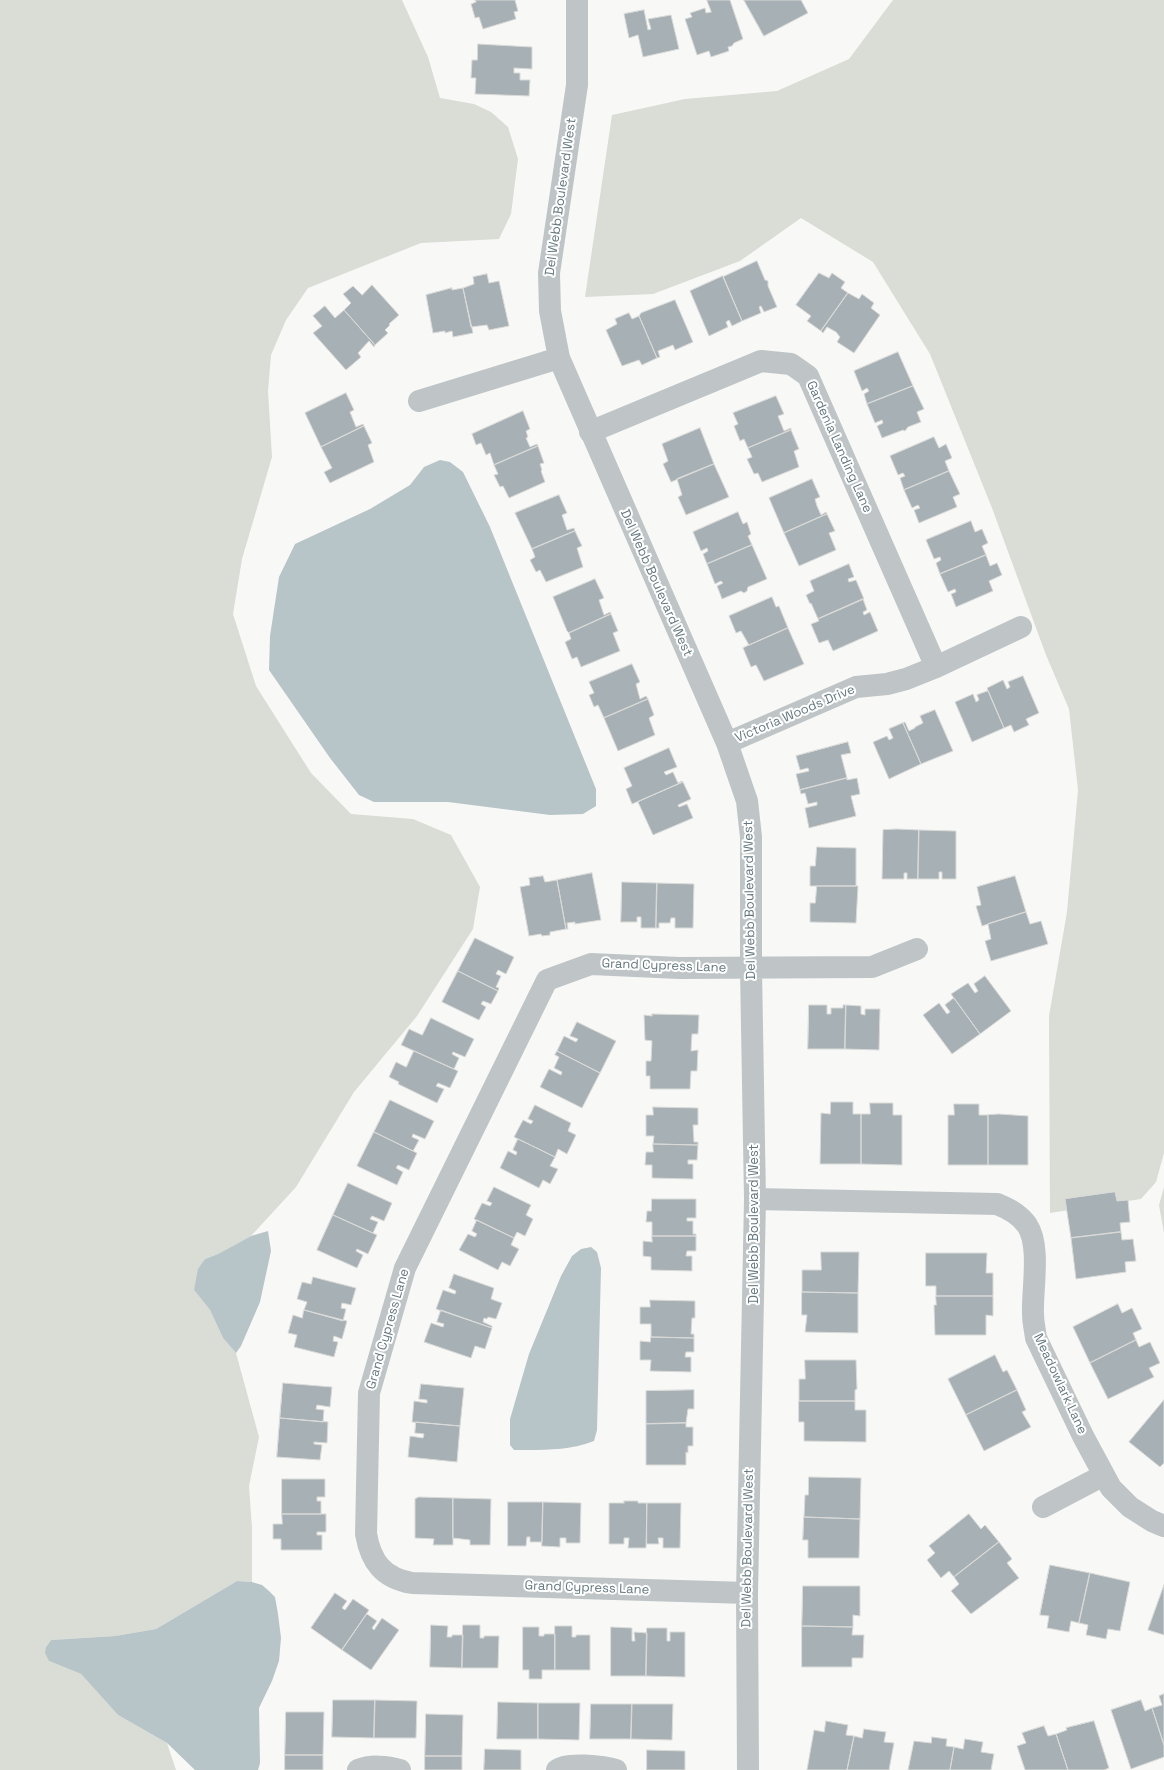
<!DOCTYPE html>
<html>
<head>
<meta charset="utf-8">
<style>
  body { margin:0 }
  canvas { display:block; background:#f8f8f6 }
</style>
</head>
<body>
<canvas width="1164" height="1770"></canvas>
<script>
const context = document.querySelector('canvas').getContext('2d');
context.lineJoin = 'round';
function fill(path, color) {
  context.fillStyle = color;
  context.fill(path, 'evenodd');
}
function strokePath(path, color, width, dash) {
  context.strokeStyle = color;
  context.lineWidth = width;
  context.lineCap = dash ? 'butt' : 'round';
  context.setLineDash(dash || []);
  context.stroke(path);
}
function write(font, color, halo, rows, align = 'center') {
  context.font = font + ' "Space Grotesk",sans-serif';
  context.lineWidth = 4;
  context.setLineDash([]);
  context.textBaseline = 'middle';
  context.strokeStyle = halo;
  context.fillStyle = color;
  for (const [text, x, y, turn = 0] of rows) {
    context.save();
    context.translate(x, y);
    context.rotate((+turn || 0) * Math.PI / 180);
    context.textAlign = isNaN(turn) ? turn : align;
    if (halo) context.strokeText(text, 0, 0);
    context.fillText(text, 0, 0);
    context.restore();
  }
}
fill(new Path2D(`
  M0,0H402L428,57L440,98L474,104L491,112L508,127L518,159L511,214L499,239L421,243L308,288L286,320L271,355L268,391L272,457L242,559L233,614L256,686L311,773L351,814L413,819L451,835L480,887L473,929L417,1016L354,1092L296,1187L251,1236L218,1254L205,1259L194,1290L210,1310L223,1338L236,1353L259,1437L249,1486L252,1528V1582L237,1581L156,1629L115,1636L51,1640L46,1647L49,1661L81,1674L118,1715L167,1743L176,1770H0Z
  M893,0H1164V1153L1156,1182L1141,1199L1050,1213L1049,1016L1067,912L1078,790L1069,709L1046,655L992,508L930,354L873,262L801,218L740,261L653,294L585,297L612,115L685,99L777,91L849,59Z
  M1164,1187V1233L1159,1205Z`), '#d9ddd5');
fill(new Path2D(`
  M440,460L450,462L463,472L490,527L581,752L596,789V806L583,814L550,815L448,802H374L359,795L330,758L269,670L270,636L279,577L295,544L370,509L410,485L424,467Z
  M268,1231L271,1251L260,1302L241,1346L236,1353L223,1338L210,1310L194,1290L198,1269L205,1259L218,1254L251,1236Z
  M591,1247L597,1252L601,1268L597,1430L594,1441C569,1451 541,1450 514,1450L510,1445V1419L529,1354L561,1276L572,1256L581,1249Z
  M237,1581L252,1582L262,1585L269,1591L275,1597L278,1614L281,1638L279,1661L272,1681L259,1708L260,1763L258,1770H195L167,1743L118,1715L81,1674L49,1661L45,1653L46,1647L51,1640L115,1636L156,1629Z`), '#b8c5c8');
const building = new Path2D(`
  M475,0H515L518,11L514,12L516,19L483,29L479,17L475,18L471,4L476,2Z
  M707,0H730L743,39L734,43L732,46L728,47L729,51L711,57L709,51L697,55L685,19L692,17L690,13L705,8L706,13L711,12Z
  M744,0H801L808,13L764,36Z
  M644,10L648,30L651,29L648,19L671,15L679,49L643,57L638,35L629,38L624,14Z
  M478,44L532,47V69L514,68V73H520V80H530L529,96L475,94L476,78H471L472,60H477Z
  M757,261L765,280L768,281V286L777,307L764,312L761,306L759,307L761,313L742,321L723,277Z
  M819,273L829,278L832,273L845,282L841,288L848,293L821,331L807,321L811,316L796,305Z
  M487,274L489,283L499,281L509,326L489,330L487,325L471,327L463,288L474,284L473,277Z
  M723,276L742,321L732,326L729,320L726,322L728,327L709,336L690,291Z
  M372,285L399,315L389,324L390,325L385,330L388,333L375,345L344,310L351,303L343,294L353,286L362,295Z
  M452,288V290L463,288L473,333L453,337L452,331L445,333V331L433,333L426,295Z
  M848,293L859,299L862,294L874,303L871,308L880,315L854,353L837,342L840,337L836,332L827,327L823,333L821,331Z
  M675,300L693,342L675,350L673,345L658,351L660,357L657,358L639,316L641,313Z
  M325,306L335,318L344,310L375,345L374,347L369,341L358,353L361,357L346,370L313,333L322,326L313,316Z
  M629,313L632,319L639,316L657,358L642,365L639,360L622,366L606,330L617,324L615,319Z
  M898,352L913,386L867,404L864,394L869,391L867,388L862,391L854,371Z
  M913,386L924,409L917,412L921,422L908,427L905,431L903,430L882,438L877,426L883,423L882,420L875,423L867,404Z
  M346,393L354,410L350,412L356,427L363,424L364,426L321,447L305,413Z
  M776,396L784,414L778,416L784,431L791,428V430L748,448L744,439L740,441L734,426L738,424L733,413Z
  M523,411L530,429L526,431L528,437L526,438L530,447L537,444L538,446L494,465L490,453L486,455L481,443L476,445L472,434Z
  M364,426L372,443L368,445L374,462L330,483L324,472L332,468L321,447Z
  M700,428L714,464L671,482L663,464L668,461L662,444Z
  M791,430L799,449L794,451L799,467L762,482L758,473L754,474L747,459L752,457L748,448Z
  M934,437L939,448L946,444L952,458L945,461L949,471L904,490L900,478L905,476L903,473L898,475L890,456Z
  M538,446L544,463L540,464L542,470L541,471L545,482L509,498L503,486L500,487L494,475L498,474L494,465Z
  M714,464L729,497L686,515L678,497L682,495L677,479Z
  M949,471L960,494L953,497L957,507L919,523L914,510L920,508L918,505L912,508L904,490Z
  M812,479L820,497L815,499L817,506L821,515L826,512L827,514L784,533L769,498Z
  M559,495L567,513L562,515L567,530L574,528L575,531L532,549L515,513Z
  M738,512L743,524L747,522L751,534L748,536L752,545L707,564L703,554L708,551L707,548L701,551L693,532Z
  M827,514L835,531L829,533L836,550L799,566L784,533Z
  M971,521L975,532L982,529L988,543L982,546L986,555L940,574L936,563L941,560L940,557L934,559L926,540Z
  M575,531L582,546L577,548L583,567L546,582L540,570L536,572L530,560L535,557L532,549Z
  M752,545L767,579L748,587L747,591L744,593L741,591L722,599L717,586L723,583L721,581L715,584L707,564Z
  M986,555L990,566L997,563L1002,575L989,581L993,591L956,607L951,594L956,592L955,589L948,592L940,574Z
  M849,564L854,577L848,579L849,582L856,580L864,599L818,619L811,603L810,604L806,595L814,591L810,581Z
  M595,579L604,598L599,600L604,615L610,612L611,614L569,633L567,631L553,597Z
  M772,597L776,607L779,606L788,628L749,645L741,631L736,633L729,616Z
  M863,599L867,610L863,612L864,615L870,612L878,631L833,651L828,640L819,643L811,624L819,621L818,619Z
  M611,614L618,631L613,633L620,651L581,667L577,657L572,659L565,642L571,639L569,633Z
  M788,628L804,664L764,681L756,665L751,667L743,648Z
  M632,664L640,682L636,684L640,699L646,696L648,699L604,718L598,705L594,707L589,695L594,693L589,682Z
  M1023,676L1039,713L1026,719L1029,725L1014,732L1011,725L1004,728L987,688L1003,680L1007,689L1010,687L1008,682Z
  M988,691L1004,728L972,742L955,702L973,694L976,702L979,700L977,695Z
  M648,699L654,715L649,718L655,735L618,751L604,718Z
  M935,710L953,751L921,764L903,723L905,722L909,731L915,728V727L923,723L920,716Z
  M903,723L921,764L889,779L873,742L887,736L889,740L893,738L889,729Z
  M848,742L851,753L841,755L847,778L800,790L796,774L809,771L808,768L800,770L796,756Z
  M669,748L677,767L664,772L666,775L673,772L678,783L682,781L683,782L632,804L626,789L632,786L624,768Z
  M847,778V780L857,778L860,794L851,796L856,816L809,828L805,808L817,805V802L808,804L805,793L801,794L800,790Z
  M683,782L691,799L678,805L679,807L687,804L693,818L653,835L638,802Z
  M897,829L919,830L918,879H907V873H904V879H882L883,830Z
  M919,830L956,831V879H942V872H939V879H918Z
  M817,847L856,848V886H810V866H815Z
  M592,873L601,920L575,924V922L567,923L568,929H566L557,880Z
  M543,876L545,882L557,880L566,929L550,932V935L542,936L541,934L529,936L520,887L530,885L529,878Z
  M1015,876L1026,912L982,926L976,906L981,905L977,887Z
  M622,882L657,883L656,928H641V917H637V922H621Z
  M657,883L694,884L693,928H675V918H671L670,923H659V928H656Z
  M817,886H858L856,923L810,922V903H815Z
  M1026,912L1030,924L1041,921L1048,944L991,961L985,941L991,939L988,924Z
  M475,938L514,957L506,974L498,970L496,974L501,976L496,987L499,988L498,991L458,971Z
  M458,971L498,991L491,1004L483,1001L481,1004L486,1007L479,1020L442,1002Z
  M985,976L1011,1011L980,1034L951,994L968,983L975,993L978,991L974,984Z
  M954,998L980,1034L952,1054L923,1015L939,1003L947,1014L950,1012L945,1005Z
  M809,1005H827V1014H831V1008H843V1005H846L845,1049H808Z
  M846,1005L861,1006V1014L865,1015V1009H880L879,1050L845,1049Z
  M652,1014L699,1015L698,1034H692L691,1051L698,1050L697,1071H691L690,1089H650V1076H646V1061H651L652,1041L645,1040L644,1015L652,1016Z
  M431,1018L474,1039L465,1057L453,1052L452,1054L459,1058L454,1069L401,1045L409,1029L422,1035Z
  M577,1022L616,1041L600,1073L557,1051L564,1036L576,1042L578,1039L570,1036Z
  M414,1051L458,1071L450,1088L438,1083L436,1086L444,1089L437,1103L398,1084L399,1082L389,1077L396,1062L406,1067Z
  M557,1051L600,1073L582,1108L540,1087L549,1069L561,1075L562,1072L554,1068L559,1057L555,1055Z
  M390,1100L434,1121L425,1139L413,1134L412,1137L419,1140L413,1151L374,1132Z
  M831,1102H853V1114H861V1164H820L821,1113L830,1114Z
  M870,1103H893V1115H902V1165L861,1164V1114H870Z
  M954,1104H979V1115H988V1165H948V1115H954Z
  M535,1105L571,1123L568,1131L576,1135L567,1154L558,1149L555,1157L514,1137L523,1120L531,1124L533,1121L528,1119Z
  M653,1107L698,1108V1125H693L694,1142H698V1145L653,1144L654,1136H646V1115H653Z
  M999,1114L1028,1116V1165H988V1115Z
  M374,1132L417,1153L409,1170L398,1165L396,1168L403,1172L397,1185L357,1166Z
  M518,1139L555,1157L550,1166L558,1169L550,1184L543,1180L539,1188L500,1168L508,1151L516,1155L517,1152L513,1150Z
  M653,1144L698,1145L697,1160H688V1164H693V1179L652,1178V1165H645L646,1152H653Z
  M348,1183L392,1203L384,1221L372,1216L370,1219L378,1222L373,1233L333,1215Z
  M494,1187L531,1205L526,1215L533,1219L525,1236L517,1232L514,1238L474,1219L482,1203L490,1206L492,1203L487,1201Z
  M1115,1192L1117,1201L1128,1200L1130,1222L1120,1223L1121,1232L1071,1238L1065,1199Z
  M652,1199H696V1218H687V1221H693V1234H696V1236H652V1222H646L647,1211H651Z
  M333,1215L377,1235L368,1254L357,1249L356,1251L363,1255L357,1268L317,1250Z
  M477,1220L514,1238L511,1245L519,1249L510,1266L502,1262L498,1270L459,1250L468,1234L475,1237L477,1234L472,1231Z
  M1121,1232L1122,1240L1133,1239L1136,1261L1125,1262L1126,1272L1076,1279L1071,1238Z
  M652,1236H696V1251H687L686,1256H692V1271L651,1270V1257L643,1256V1241L652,1242Z
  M821,1252H859L858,1293L802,1292V1270H821Z
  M926,1253H987L986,1273H993V1296H936V1286H926Z
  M454,1274L494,1288L491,1299L502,1303L496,1319L488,1317L487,1319L484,1318L483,1322L492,1326V1328L436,1309L443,1290L455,1294L456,1291L449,1288Z
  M313,1277L356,1288L351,1305L342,1303L341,1308L346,1309L343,1321L304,1310L307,1302L297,1299L302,1282L311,1284Z
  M802,1292L858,1293V1333L805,1332L807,1315H802Z
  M936,1296H993V1316L986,1315V1335H935L934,1305H936Z
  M650,1300L695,1301V1318H692L691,1334H694V1338L651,1337V1324H640V1307H650Z
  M1118,1304L1122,1313L1132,1308L1142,1329L1133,1333L1136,1340L1090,1363L1073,1327Z
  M304,1310L347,1321L342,1339L334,1336L333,1341L338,1342L334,1357L294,1347L297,1335L288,1333L293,1315L302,1318Z
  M441,1310L492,1328L485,1349L475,1346L471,1358L424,1342L431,1323L443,1327L444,1324L437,1322Z
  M651,1337L694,1338V1352H686L685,1357H691V1372L650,1371L651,1360H640V1341L650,1342Z
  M1136,1340L1139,1347L1150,1342L1160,1363L1149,1368L1154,1377L1108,1399L1090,1363Z
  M995,1355L1003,1372L1007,1370L1017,1390L966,1415L948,1379Z
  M805,1360H856L857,1389L855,1390V1401H799V1379H805Z
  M283,1383L332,1387L330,1407L317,1405L316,1409L324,1410L323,1422L280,1418Z
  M421,1384L464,1388L460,1426L412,1422L414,1401L427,1403V1400L419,1399Z
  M694,1390V1409H688L686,1423L646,1424V1391Z
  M1017,1390L1026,1410L1022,1412L1031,1427L984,1451L966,1415Z
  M1164,1400V1463L1160,1467L1129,1442Z
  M799,1401H855V1410H866V1442L804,1441V1422H799Z
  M280,1418L328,1422L327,1443L314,1442V1444L322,1445L320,1460L277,1457Z
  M416,1422L460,1426L457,1462L408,1457L410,1436L423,1438L424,1434L415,1433Z
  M686,1423V1427H693V1446H688V1453L686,1452V1465H646V1424Z
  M809,1477L861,1478L860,1519L804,1517L805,1495H808Z
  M282,1479H325V1497H317V1501H321V1514H282Z
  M419,1497L453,1498V1545H433L434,1539L415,1538V1499Z
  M453,1498L491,1499L490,1545H470V1540L453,1538Z
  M624,1501H638V1503H647L646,1548H628L629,1538H624V1544H609V1503H624Z
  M508,1502H543L542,1542H530V1537H527L526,1546H508Z
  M543,1502L581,1503L580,1543H566V1538H560V1547L542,1546Z
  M647,1503H681L680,1548H663V1538H658L659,1544H647Z
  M282,1514H326V1532H317V1535H322V1550H281V1539H273V1524H282Z
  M969,1514L981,1529L985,1525L999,1542L954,1577L949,1571L941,1578L927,1560L935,1553L929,1546Z
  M804,1517L860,1519L859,1558H808V1540H803Z
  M999,1542L1012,1559L1007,1563L1019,1578L971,1614L951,1591L959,1584L954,1577Z
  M1050,1565L1090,1573L1079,1623L1071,1621L1069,1632L1047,1628L1049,1616L1040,1615Z
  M1090,1573L1130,1582L1120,1631L1108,1629L1106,1639L1086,1635L1088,1625L1079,1623Z
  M1164,1585V1635L1148,1630Z
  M803,1586H860V1616L853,1615V1627L802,1626Z
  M335,1593L347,1601L342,1608L345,1610L353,1599L369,1610L342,1650L311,1628Z
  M367,1614L377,1621L372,1628L374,1630L382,1618L399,1630L371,1670L342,1650Z
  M431,1625L448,1626L447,1637H452V1635H463L462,1668L430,1667Z
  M463,1625H480V1638H484V1636H499L498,1668H462Z
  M555,1626H572V1637H576V1635H590V1670H555Z
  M802,1626L853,1627L852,1635H864L863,1658H852V1667H802Z
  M523,1627H539V1636H544V1634H555V1670H542V1679H529V1670H523Z
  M611,1627L632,1628V1641H635L634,1632L647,1633L646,1676H611Z
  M647,1628H667V1641H670V1632H685V1677L646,1676Z
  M1164,1694V1745L1152,1708L1162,1705L1159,1696Z
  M333,1700H375L374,1738L332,1737Z
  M375,1700L417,1701L416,1738H374Z
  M1141,1700L1145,1711L1152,1708L1164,1745V1757L1131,1769L1111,1710Z
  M498,1702L538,1703V1739H497Z
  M538,1703H580L579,1740L538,1739Z
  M591,1704H632L631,1739H590Z
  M632,1704H673L672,1740L631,1739Z
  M286,1712H324L323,1755H285Z
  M426,1714L463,1715L462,1756H425Z
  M826,1721L848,1725L846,1735L854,1736L847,1770H807L814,1730L824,1732Z
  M1094,1721L1109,1768L1104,1770H1068L1056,1734L1067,1730L1066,1728Z
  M1044,1726L1048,1736L1056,1734L1068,1770H1025L1017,1746L1026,1743L1022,1733Z
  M864,1729L886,1732L884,1742L894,1743L889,1770H847L854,1736L862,1738Z
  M932,1737L947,1739L946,1746L954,1747L950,1770H908L914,1741L931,1743Z
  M965,1739L983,1742L981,1752L994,1754L991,1770H950L954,1747L963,1749Z
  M485,1749L521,1750V1770H484Z
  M647,1750L685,1751V1770H647Z
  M285,1755H323V1770H285Z
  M425,1756H462V1770H425Z`);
fill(building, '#a7b1b5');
strokePath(building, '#dadad8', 1);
strokePath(new Path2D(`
  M577,0V85L549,273L550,311L559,358L727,743L747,801L751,837V969L755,1199L747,1593L748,1770
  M419,401L559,358
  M590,432L761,361L791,364L808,376L936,667
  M727,743L856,687L887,684L906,679L936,667L1021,627
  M755,1199L997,1204C1009,1209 1019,1214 1027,1225C1041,1246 1032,1289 1033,1314C1033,1322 1035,1330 1036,1338L1083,1436L1111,1488L1130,1507L1152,1521L1164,1526
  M1043,1507L1104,1475
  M747,1593L412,1583C383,1578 371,1562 366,1534L369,1393L405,1268L547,980L591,964L679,968L872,967L917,949
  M358,1770C370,1765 387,1766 400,1770
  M557,1770C566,1762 604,1766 616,1770`), '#bfc5c7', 22);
write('13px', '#65787f', '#fff', [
  ["Del Webb Boulevard West",561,197,-82],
  ["Gardenia Landing Lane",839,447,66],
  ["Del Webb Boulevard West",656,583,66],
  ["Victoria Woods Drive",795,714,-23],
  ["Del Webb Boulevard West",750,900,-91],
  ["Grand Cypress Lane",664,966,2],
  ["Del Webb Boulevard West",754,1224,-90],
  ["Grand Cypress Lane",388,1329,-74],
  ["Meadowlark Lane",1060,1384,65],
  ["Del Webb Boulevard West",748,1548,-89],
  ["Grand Cypress Lane",587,1588,2]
]);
</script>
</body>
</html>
